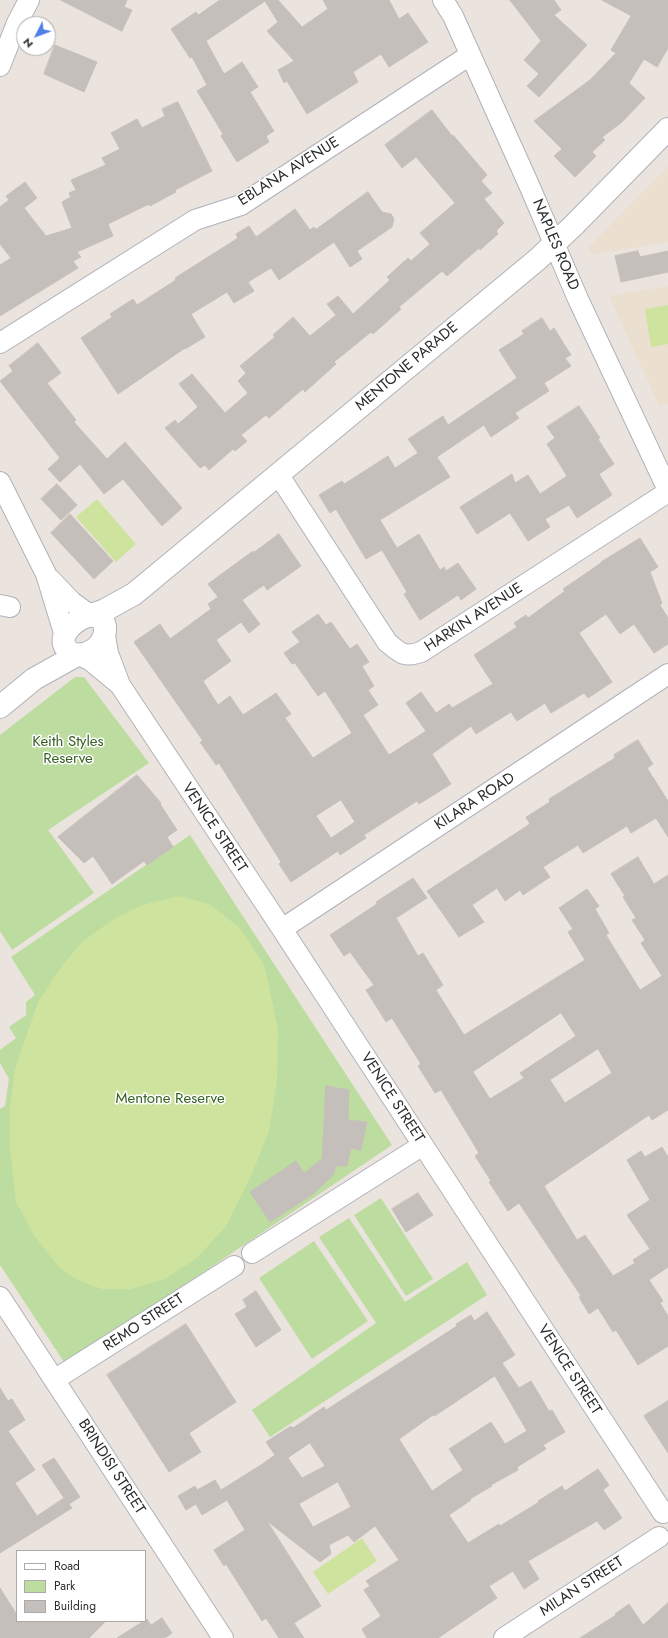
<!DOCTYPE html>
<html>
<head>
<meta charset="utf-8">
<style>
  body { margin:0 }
  #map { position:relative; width:668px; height:1638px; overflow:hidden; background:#ebe4de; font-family:Jost,sans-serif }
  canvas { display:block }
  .legend { position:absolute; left:16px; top:1550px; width:130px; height:72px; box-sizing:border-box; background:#fff; border:1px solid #aaa; margin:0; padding:5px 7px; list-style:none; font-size:12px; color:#2b2b2b }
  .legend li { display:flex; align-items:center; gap:8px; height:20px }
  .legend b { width:20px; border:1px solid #aaa }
  .north { position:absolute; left:16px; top:16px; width:40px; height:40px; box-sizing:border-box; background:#fff; border:1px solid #aaa; border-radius:50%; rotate:228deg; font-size:11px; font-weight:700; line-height:16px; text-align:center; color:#2b2b2b }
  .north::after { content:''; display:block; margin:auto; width:14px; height:18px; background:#4f7fe8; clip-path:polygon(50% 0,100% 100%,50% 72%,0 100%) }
</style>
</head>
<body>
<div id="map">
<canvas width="668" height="1638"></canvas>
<ul class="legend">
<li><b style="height:5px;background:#fff"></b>Road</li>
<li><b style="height:11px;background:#bddca0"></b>Park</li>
<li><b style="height:11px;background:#c4bfba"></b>Building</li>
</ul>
<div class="north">N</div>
</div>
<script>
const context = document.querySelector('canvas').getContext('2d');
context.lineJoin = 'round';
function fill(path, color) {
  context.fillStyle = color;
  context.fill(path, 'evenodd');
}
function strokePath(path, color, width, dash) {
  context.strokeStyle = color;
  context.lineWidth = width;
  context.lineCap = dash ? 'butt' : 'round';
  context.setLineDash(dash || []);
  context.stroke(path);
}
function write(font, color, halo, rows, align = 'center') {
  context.font = font + ' Jost,sans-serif';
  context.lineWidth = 3;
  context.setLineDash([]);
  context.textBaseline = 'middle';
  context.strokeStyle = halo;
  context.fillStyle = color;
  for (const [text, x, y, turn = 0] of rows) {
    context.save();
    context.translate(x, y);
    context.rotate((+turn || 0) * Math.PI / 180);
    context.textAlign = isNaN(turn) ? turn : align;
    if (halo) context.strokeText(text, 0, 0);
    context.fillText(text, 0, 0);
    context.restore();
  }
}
fill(new Path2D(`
  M668,166V242L591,255L588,248Z
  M668,286V404L659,406L609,296Z`), '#ebdfd0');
fill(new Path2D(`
  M75,677H84L149,763L48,830L94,893L12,950L0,931V735Z
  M190,835L392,1145L66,1365L0,1265V1109L5,1106L9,1079L0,1063V1050L16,1038L9,1027L26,1015V1002L35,995L11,957Z
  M381,1198L433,1279L406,1296L354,1215Z
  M349,1218L405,1302L467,1262L487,1295L270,1437L252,1410L376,1323L319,1237Z
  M314,1241L368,1321L312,1359L259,1278Z`), '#bddca0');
fill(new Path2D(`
  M668,305V344L651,347L645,309Z
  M97,499L136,544L116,562L76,517Z
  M179,896L209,904L240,928L265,967L278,1030L277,1080L269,1131L252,1174L227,1225L197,1258L165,1279L131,1289H102L77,1280L59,1267L35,1237L16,1202L10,1149V1106L15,1069L38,1002L61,967L83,941L114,919L142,905Z
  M362,1538L377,1561L328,1594L313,1572Z`), '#cee39d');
const building = new Path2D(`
  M61,0H127L124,7L132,10L122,31Z
  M220,0H278L302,27L328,9L323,0H389L399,19L408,13L428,42L389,67L381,54L353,72L358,82L307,114L287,81L284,83L278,70L294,61L267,31L278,22L265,1L206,41L224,74L242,62L258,87L250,92L274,131L266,136L269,142L237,162L221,136L223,134L197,91L207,85L192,57L190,58L171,29L196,12L198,15Z
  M510,0H554L561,10L554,15L587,45L539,97L527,86L539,74L524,60L541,41Z
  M602,0H668V48L657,67L644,59L629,83L645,98L621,123L602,137L605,140L592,152L596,156L575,177L554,156L562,149L534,121L590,80L616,53L611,50L631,16Z
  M55,45L97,62L84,92L44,74Z
  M178,102L212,171L175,190L176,192L150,206L149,204L108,224L113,236L77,252L81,257L73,261L78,268L0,316V265L11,258L0,244V207L9,200L6,196L25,182L37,198L24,208L46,236L72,228L62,202L71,197L69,193L76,190L71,180L106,165L102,158L120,149L111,133L137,119L142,128L165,116L162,109Z
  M432,110L452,136L453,135L487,175L481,181L492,193L484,199L504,223L496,231L498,234L480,250L479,248L447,276L442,271L399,307L401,309L373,334L371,332L334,362L336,364L305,392L303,389L269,418L266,415L241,435L247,441L235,451L233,449L209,470L205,465L200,468L165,428L175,420L178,424L198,407L179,384L192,374L225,413L248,393L238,381L246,373L240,366L275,337L273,335L293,317L310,336L336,315L327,304L338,296L353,314L390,280L387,277L408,258L411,261L430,244L420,233L455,203L416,157L402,168L385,145Z
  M368,192L382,212L391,214L394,219L392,227L357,251L362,259L350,267L334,242L279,280L271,268L248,282L254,291L234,303L227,292L191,314L205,337L185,349V348L118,394L81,338L112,317L110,314L133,299L137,305L176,280L175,278L238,238L236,234L249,226L256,237L295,209L310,230L314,227L316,229Z
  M638,251L640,257L668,251V272L621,282L615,256Z
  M542,318L550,331L554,328L571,355L565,358L571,366L544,383L549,391L515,413L519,418L491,437L484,425L437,457L450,477L380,520L397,548L419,534L440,570L444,567L446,571L458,563L476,589L461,600L458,595L420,620L404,594L407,592L382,550L366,559L336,509L330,513L319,495L342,481L344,484L388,456L395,468L418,453L408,439L443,416L448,425L517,378L499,350L524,334L522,331Z
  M38,343L61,373L47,383L76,420L74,422L107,459L125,442L182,508L162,526L123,479L104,494L80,464L60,482L48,469L60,458L0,381L13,371L9,366Z
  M579,406L600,438L598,439L614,464L599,474L612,495L577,518L569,505L545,519L550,527L528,541L510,513L477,534L460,507L512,474L515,483L528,475L540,494L567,476L547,444L555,438L547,427Z
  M57,484L77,505L61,520L41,499Z
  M70,514L113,561L94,579L51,533Z
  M279,534L301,566L267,590L264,585L242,600L260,624L249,633L241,622L216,640L231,661L203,681L218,705L230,696L243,715L276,693L291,714L285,718L313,758L352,733L325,691L318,696L295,663L292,664L284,653L300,642L292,632L318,614L326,625L331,622L350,649L357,644L369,662L362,666L374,686L368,690L378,705L363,715L389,755L426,731L406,703L421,692L436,713L449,704L452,708L493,684L474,655L517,627L514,623L526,615L528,618L565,591L563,589L601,563V562L640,538L658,567L650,572L662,603L660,605L668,618V644L654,653L634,624L620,634L606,614L579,633L612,682L588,698L584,693L551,713L545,703L517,721L511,712L476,734L471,726L432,754L451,784L419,804L417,801L364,835L366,838L340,855L338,851L291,882L279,864L281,862L219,763L216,765L200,742L203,741L134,642L160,624L170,639L211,609L208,604L218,597L208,584L253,551L254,552ZM341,800L355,822L331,838L316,816Z
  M638,740L653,764L647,768L668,801V837L656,818L631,833L627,826L583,853L578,845L543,867L550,877L523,895L520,890L505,901L497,888L472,905L484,922L459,937L427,891L530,824L526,817L550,802L549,799L615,758L614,755Z
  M137,775L161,803L160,804L177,830L167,837L173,847L147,865L144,861L112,884L93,856L84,863L58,837Z
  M638,857L654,884L668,875V1110L652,1120L649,1115L544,1186L577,1240L585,1235L613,1276L635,1263L633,1260L650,1249L627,1215L650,1200L627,1160L641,1151L645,1157L662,1147L668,1157V1267L649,1280L663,1301L660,1303L668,1316V1346L638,1365L616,1330L613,1332L598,1308L589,1314L579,1297L581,1296L519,1203L508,1211L489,1182L491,1181L475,1156L479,1153L441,1090L435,1093L418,1066L421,1064L392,1018L386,1022L366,990L374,985L350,952L344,956L330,935L377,904L376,902L413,878L427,898L396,918L418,956L423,953L443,985L436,990L464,1035L585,960L568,932L573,929L559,908L587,889L599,906L595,909L609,933L606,935L640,990L662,976L641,943L645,940L632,920L636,918L623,897L625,896L611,874ZM561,1013L576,1036L520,1073L524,1078L490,1099L473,1072ZM598,1049L612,1073L565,1103L550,1080Z
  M326,1086L349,1090L348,1120L367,1122L361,1150L351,1148L347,1166H336L333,1175L313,1194L270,1222L250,1192L296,1161L304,1173L322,1159Z
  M418,1193L433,1215L406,1232L392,1209Z
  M256,1291L281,1330L256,1347L235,1314L247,1307L243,1300Z
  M487,1312L515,1355L502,1363L519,1388L531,1381L549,1411L552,1410L565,1432L543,1445L546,1449L517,1467L518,1470L491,1485L492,1486L470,1499L471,1500L449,1515L468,1543L499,1524L500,1526L539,1502L538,1501L562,1486L565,1491L598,1469L609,1485L603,1490L622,1518L604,1530L597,1521L528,1561L539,1579L524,1589L513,1571L489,1586L497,1598L438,1638H367L362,1629L381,1616L364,1590L370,1586L366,1581L399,1560L375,1526L354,1542L348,1535L329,1545L331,1554L320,1562L267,1521L321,1606L294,1623L304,1638H279L266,1618L262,1621L226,1564L224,1566L214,1550L245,1530L227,1500L202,1515L196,1504L186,1510L178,1496L195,1486L197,1490L215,1480L221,1490L261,1465L275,1455L266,1442L291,1426L293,1428L324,1407L326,1410L457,1326L456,1324L471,1315L474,1321ZM495,1376L527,1431L505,1444L491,1422L449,1449L463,1470L432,1491L399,1439L433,1415L434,1416ZM310,1443L325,1466L302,1478L288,1458ZM338,1482L351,1507L313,1527L299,1504Z
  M186,1324L236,1402L189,1433L201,1452L169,1472L107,1375Z
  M0,1388L8,1401L12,1399L25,1420L8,1431L35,1470L15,1483L37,1516L64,1498L42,1465L54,1458L80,1497L69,1504L72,1508L0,1553Z
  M668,1401V1453L644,1416Z
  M0,1588L17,1615V1621H106L89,1638H0Z
  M668,1603V1638H580L616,1615L615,1614L629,1604L643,1625Z
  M162,1618L172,1633L165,1638H117L147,1619L151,1625Z`);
fill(building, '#c4bfba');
strokePath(building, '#c7c0b8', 1);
const street = new Path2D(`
  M443,0L453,16L529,185L578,299L668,490
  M0,66L17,23L29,0
  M0,343L195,220L241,205L470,55
  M278,474L387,642C400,653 404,658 421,652L668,492
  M0,482L46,574L65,636
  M50,579L72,602L90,615
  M0,605L10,607
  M105,636L108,653L120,685L282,929L663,1513
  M78,655L90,660L119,684
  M282,929L668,674
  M252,1253L423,1145
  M0,1297L223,1638
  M54,1380L234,1266
  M504,1638L659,1537`);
const secondary = new Path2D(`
  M91,615L105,610L134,594L538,259L574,225L668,129
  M88,616C117,612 107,659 73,654C51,642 72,620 88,616Z
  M0,707L34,679L77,655`);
strokePath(street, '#afb2ba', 22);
strokePath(secondary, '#afb2ba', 24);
strokePath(street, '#fff', 20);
strokePath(secondary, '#fff', 22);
write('15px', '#2b2b2b', '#fff', [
  ["EBLANA AVENUE",289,172,-32],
  ["NAPLES ROAD",555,245,67],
  ["MENTONE PARADE",407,367,-40],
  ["HARKIN AVENUE",474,618,-33],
  ["KILARA ROAD",475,802,-33],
  ["VENICE STREET",214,828,56],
  ["VENICE STREET",392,1098,57],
  ["REMO STREET",144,1323,-33],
  ["VENICE STREET",569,1370,57],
  ["BRINDISI STREET",111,1467,57],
  ["MILAN STREET",582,1587,-33]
]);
write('15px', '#376122', '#fff', [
  ["Keith Styles",68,742],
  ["Reserve",68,759],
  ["Mentone Reserve",170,1099]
]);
</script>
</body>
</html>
